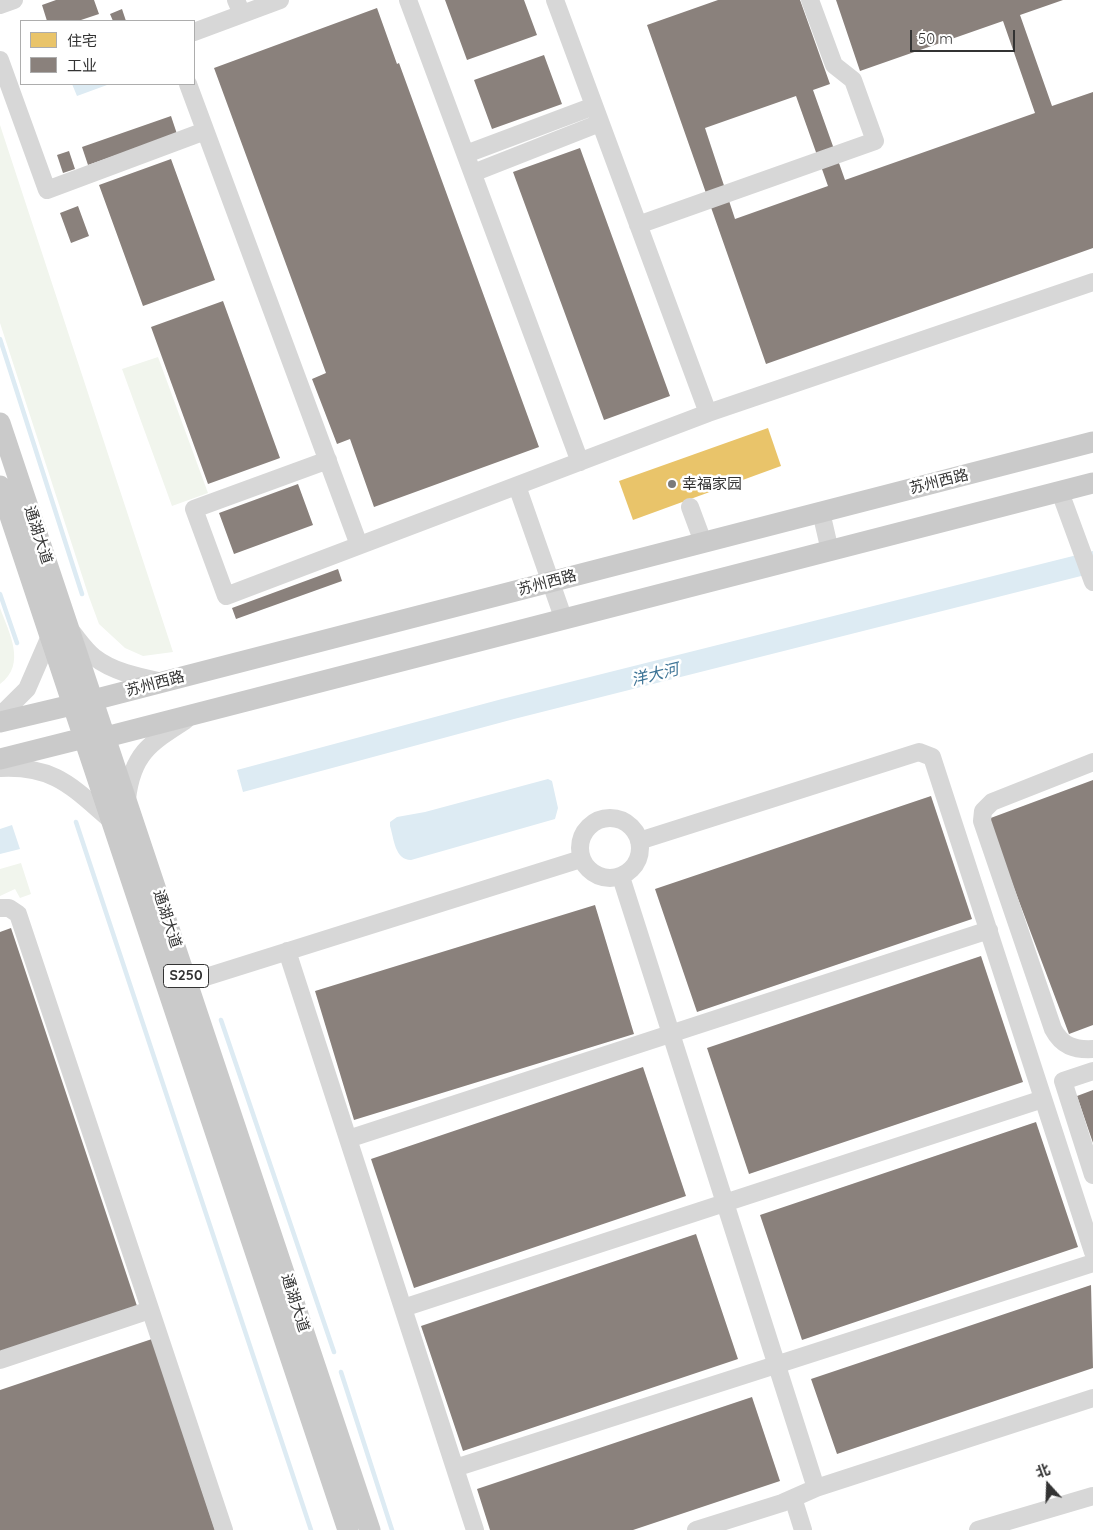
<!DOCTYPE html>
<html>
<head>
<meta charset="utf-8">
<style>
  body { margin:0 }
  #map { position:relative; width:1093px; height:1530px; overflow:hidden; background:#fff; font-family:Quicksand,"Noto Sans SC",sans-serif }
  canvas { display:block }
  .legend { position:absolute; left:20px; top:20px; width:175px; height:65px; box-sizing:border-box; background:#fff; border:1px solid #adadad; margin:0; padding:6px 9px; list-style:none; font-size:15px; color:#333 }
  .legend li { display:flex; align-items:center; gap:10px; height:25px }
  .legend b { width:25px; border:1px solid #adadad }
  .north { position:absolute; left:1023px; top:1460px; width:50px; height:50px; -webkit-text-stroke:4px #fff; paint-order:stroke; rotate:340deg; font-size:14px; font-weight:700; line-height:20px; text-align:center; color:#333 }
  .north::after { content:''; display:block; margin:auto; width:18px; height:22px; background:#333; clip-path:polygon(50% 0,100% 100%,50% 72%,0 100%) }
  .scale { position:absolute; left:910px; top:30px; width:105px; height:22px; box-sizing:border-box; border:2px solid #333; border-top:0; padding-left:6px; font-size:15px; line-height:18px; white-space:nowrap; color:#333; -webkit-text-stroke:4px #fff; paint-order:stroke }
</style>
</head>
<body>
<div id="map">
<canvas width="1093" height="1530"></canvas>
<ul class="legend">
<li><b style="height:14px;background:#e9c46a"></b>住宅</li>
<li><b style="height:14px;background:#8a817c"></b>工业</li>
</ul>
<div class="north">北</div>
<div class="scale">50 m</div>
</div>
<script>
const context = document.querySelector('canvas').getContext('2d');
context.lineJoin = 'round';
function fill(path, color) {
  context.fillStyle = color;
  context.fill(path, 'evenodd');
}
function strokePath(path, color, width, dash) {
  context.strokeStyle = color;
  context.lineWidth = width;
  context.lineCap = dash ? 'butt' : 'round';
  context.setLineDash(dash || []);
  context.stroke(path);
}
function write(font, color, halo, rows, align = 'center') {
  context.font = font + ' Quicksand,"Noto Sans SC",sans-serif';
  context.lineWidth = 5;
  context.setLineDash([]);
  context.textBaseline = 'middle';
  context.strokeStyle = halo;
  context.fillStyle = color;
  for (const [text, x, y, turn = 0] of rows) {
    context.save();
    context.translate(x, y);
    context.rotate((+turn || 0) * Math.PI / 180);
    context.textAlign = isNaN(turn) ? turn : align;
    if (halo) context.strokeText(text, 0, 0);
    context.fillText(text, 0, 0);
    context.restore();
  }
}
fill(new Path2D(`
  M0,125L173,652L143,656L125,648L99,624L89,597L0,323Z
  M158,357L208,493L172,506L122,369Z
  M0,608C9,633 27,664 0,684Z
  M21,863L31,894L20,898L15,889L0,896V869Z`), '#f1f5ed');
fill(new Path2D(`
  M72,84H107V85L77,96Z
  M1093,551V573L514,719L243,792L237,770L502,699Z
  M548,779L552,781L558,808L555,819L411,860C395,860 394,839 390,826V822L397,817L425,812Z
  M12,825L20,849L0,854V829Z`), '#ddebf3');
fill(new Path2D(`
  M768,428L781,466L633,520L619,481Z`), '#e9c46a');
fill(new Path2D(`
  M56,0H94L99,14L78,21H47L42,5Z
  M445,0H524L537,35L467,60Z
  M718,0H800L830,84L813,90L845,180L1035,113L1003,21L860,71L836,0H1063L1020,15L1052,106L1093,92V248L766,364L647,25ZM796,96L828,186L735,219L705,128Z
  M377,8L397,64L399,63L539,447L374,507L350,439L337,444L312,379L326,373L214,68Z
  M122,9L126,21H113L110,14Z
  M544,55L562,104L492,129L474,80Z
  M171,116L177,134L88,165L82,147Z
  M580,148L670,396L604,420L513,172Z
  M69,151L75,169L63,173L57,155Z
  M171,159L215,280L143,306L99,185Z
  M78,206L89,236L71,243L60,213Z
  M223,301L280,458L208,484L151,327Z
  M298,484L313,525L234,554L219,513Z
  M338,569L342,581L236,619L232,608Z
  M1093,780V1025L1069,1034L988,819Z
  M931,796L972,919L697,1012L655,889Z
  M595,905L634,1034L354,1120L315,991Z
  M11,928L138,1309L0,1355V932Z
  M981,956L1023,1082L749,1174L707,1048Z
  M643,1067L686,1196L414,1288L371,1159Z
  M1093,1090V1143L1077,1096Z
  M1036,1122L1078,1247L802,1340L760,1215Z
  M696,1234L738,1359L463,1451L421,1326Z
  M1091,1285L1093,1368L837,1454L811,1379Z
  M152,1339L215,1530H0V1390Z
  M752,1397L780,1481L633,1530H490L477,1489Z`), '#8a817c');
strokePath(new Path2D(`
  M0,339L82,594
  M0,594L17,643
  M76,822L311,1530
  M221,1020L334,1352
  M341,1372L392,1530`), '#ddebf3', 4.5);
strokePath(new Path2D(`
  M236,0L242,14
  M408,0L580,462
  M0,5L14,0
  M194,32L280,0
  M0,60L47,190L205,131
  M188,84L359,545
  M466,154L594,106
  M473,173L600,123
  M638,225L875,141L853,80L834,65L810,0
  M708,413L1093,282
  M328,460L194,509L226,596L708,413L555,0
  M517,486L564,620
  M1060,492L1093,582
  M690,507L703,542
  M821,512L830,551
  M71,631C78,639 85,650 94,657C113,672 139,677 163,682
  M0,716L27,689L50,636
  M1093,762L992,802L983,811L982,821L1053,1029C1062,1046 1074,1050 1093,1049
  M0,768C55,765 73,788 112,821
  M127,799C132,754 150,743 186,720
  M580 848a30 30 0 1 1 60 0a30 30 0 1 1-60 0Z
  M639,841L919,752L932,757L1093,1252
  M621,877L816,1488
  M0,908H9L18,914L224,1530
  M287,951L475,1530
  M174,987L581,859
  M1093,1071L1063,1081L1093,1175
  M348,1139L989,930
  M403,1308L1043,1099
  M0,1360L150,1310
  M455,1468L1093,1263
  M793,1498L803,1530
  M696,1530L782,1503L816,1488L1093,1398
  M978,1530L1093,1496`), '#d7d7d7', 18);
strokePath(new Path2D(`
  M0,423L370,1530
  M0,486L348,1530
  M0,722L93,700L1093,442
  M0,759L84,738L106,737L1093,483`), '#cacaca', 21);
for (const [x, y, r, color] of [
  [672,484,5,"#7a7a7a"]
]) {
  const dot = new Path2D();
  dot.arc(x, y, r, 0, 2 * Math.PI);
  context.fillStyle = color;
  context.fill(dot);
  strokePath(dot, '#fff', 2);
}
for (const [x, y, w] of [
  [186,976,45]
]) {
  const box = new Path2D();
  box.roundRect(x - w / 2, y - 11.5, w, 23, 4);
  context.fillStyle = '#fff';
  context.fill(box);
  strokePath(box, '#333', 1);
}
write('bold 14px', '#333', null, [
  ["S250",186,976]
]);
write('15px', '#333', '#fff', [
  ["苏州西路",939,482,-14],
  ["通湖大道",38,535,72],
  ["苏州西路",547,583,-15],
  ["苏州西路",155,684,-15],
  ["通湖大道",167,919,72],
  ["通湖大道",295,1303,72]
]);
write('15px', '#333', '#fff', [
  ["幸福家园",682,484]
], 'left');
write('italic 16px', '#3f7597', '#fff', [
  ["洋大河",655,675,-14]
]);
</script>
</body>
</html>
